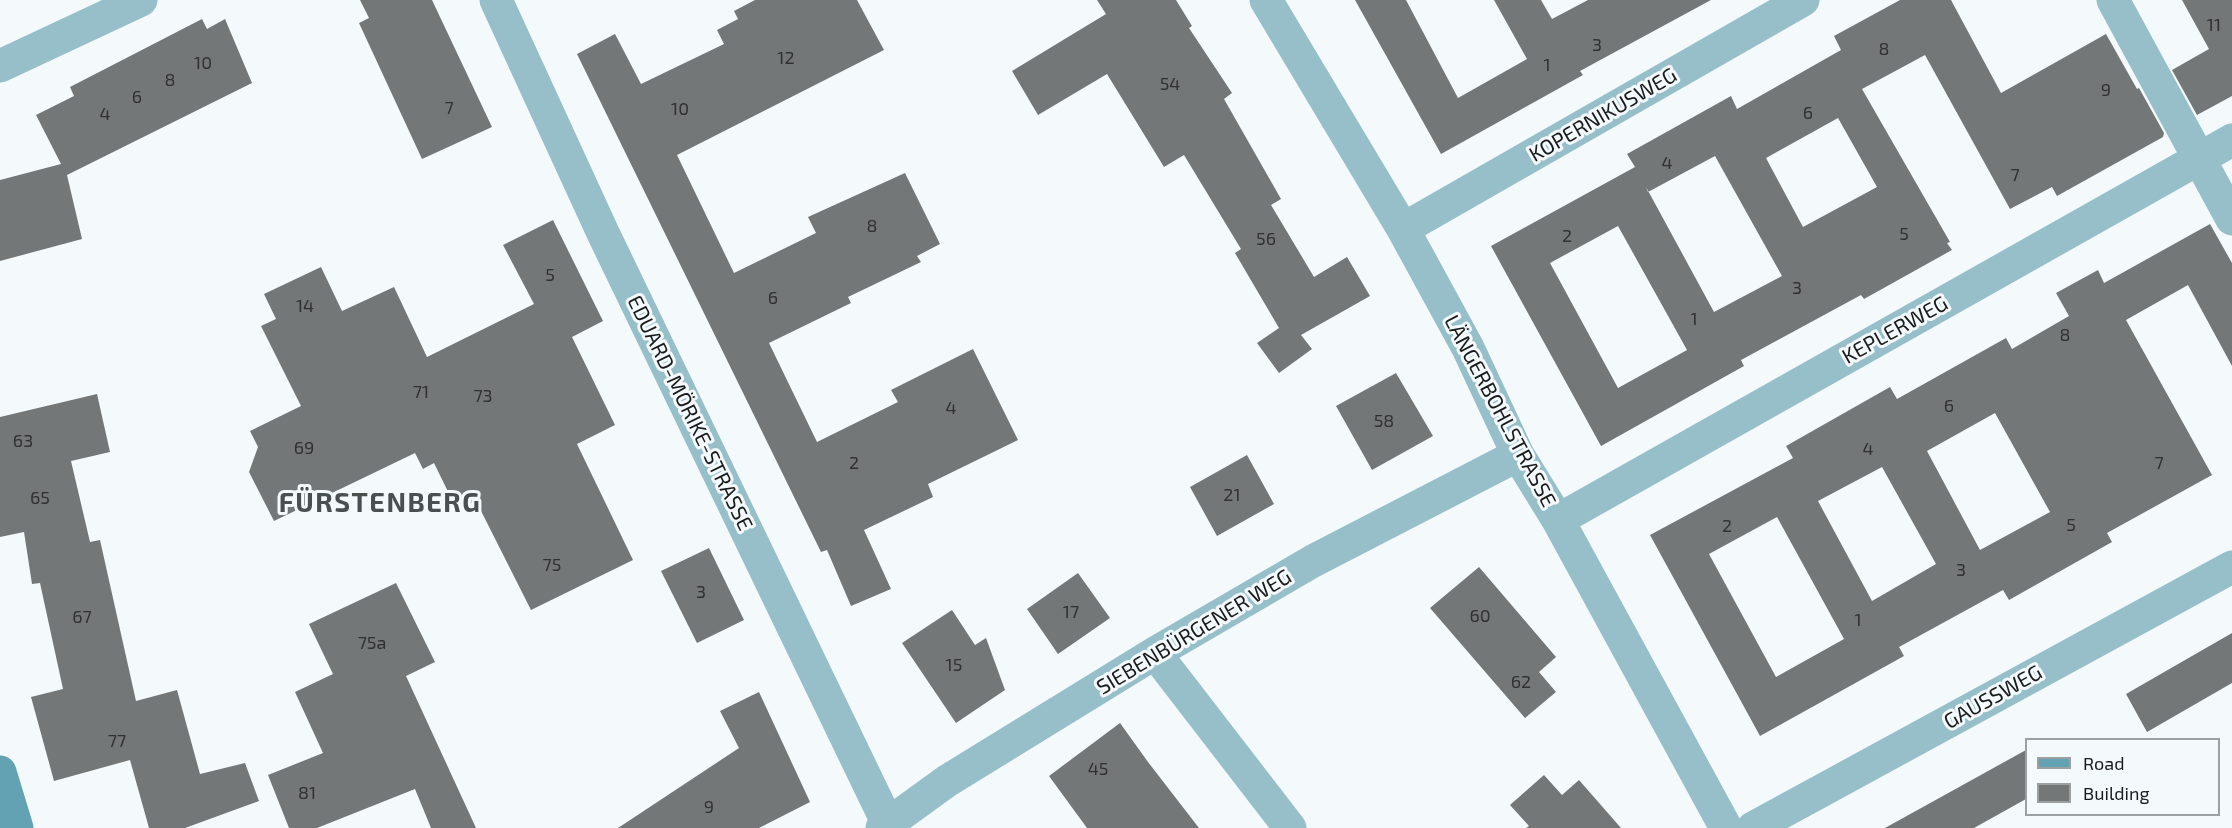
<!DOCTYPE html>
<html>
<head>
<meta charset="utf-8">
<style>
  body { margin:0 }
  #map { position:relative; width:2232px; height:828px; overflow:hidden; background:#f4f9fb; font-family:"Exo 2",sans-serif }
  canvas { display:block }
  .legend { position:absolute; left:2025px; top:738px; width:195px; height:78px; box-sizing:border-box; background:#f4f9fb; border:2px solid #9ca0a1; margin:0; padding:8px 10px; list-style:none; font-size:18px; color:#191a1b }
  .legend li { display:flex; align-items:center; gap:12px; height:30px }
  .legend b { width:30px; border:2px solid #9ca0a1 }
</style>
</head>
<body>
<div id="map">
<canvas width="2232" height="828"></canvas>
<ul class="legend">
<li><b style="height:8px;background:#63a2b3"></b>Road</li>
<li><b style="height:16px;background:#737778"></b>Building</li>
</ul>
</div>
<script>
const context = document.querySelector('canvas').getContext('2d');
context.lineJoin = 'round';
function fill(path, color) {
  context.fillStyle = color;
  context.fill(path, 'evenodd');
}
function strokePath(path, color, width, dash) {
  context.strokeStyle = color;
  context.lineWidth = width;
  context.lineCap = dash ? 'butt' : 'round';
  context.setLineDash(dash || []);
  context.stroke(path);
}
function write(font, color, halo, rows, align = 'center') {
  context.font = font + ' "Exo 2",sans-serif';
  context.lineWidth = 6;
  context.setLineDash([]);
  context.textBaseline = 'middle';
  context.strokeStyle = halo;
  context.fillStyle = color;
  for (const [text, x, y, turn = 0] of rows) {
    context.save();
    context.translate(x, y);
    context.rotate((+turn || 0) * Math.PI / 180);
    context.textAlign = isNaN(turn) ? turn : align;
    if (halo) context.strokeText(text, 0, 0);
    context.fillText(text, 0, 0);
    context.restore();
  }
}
fill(new Path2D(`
  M360,0H432L492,127L422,159L359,23L369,18Z
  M755,0H857L884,50L677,155L734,273L816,233L808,217L905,173L940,244L917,256L921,262L848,297L851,303L769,343L817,442L898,402L891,390L973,349L1018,440L928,484L933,497L864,530L891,589L851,606L827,550L821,552L577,54L615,34L641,84L724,44L717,30L738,19L734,11Z
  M1097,0H1176L1192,26L1189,28L1232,93L1224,99L1281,199L1271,205L1314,277L1347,257L1370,296L1301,335L1312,349L1279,373L1257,343L1279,328L1235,253L1241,249L1184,155L1164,167L1107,74L1038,115L1012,71L1106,14Z
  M1355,0H1406L1458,98L1527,59L1494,0H1541L1552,19L1588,0H1711L1580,71L1583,75L1441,154Z
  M1900,0H1951L2001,93L2106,34L2137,89L2139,88L2164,133L2163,137L2057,196L2052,187L2010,209L1925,55L1862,89L1950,242L1947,243L1952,250L1864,299L1861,295L1741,360L1744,366L1601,446L1491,246L1635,167L1627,154L1731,96L1737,109L1841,50L1834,36ZM1838,118L1877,187L1803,227L1766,158ZM1715,156L1782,276L1714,312L1646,187L1648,192ZM1618,226L1687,350L1618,388L1550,263Z
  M2182,0H2232V96L2197,115L2172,70L2209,49Z
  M202,19L207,29L225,19L252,83L67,175L82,239L0,261V180L61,164L36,115L74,96L70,87Z
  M553,220L603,321L572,337L615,425L577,444L633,560L531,610L476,501L457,510L434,463L423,469L415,453L274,521L249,472L258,447L250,431L301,406L261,326L276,319L264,294L321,267L342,311L394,287L427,357L534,304L503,245Z
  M2210,224L2232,263V366L2188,285L2126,320L2212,475L2107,533L2112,542L2009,600L2003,590L1899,647L1904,656L1760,736L1650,535L1793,458L1786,446L1890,387L1897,399L2006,338L2012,349L2069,316L2056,293L2098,270L2104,283ZM1995,413L2050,512L1980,550L1927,451ZM1882,467L1936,564L1872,601L1818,501ZM1777,517L1844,639L1776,677L1709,554Z
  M1396,373L1433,436L1372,470L1336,406Z
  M97,394L110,452L71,461L90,542L100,540L136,701L177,690L200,774L245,763L259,801L185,828H149L130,760L54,781L31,697L63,689L40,583L32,584L24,532L0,537V417Z
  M1247,455L1274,504L1217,536L1190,487Z
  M709,548L744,620L697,643L661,571Z
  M1479,567L1556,657L1539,672L1556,692L1525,718L1430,608Z
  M1078,573L1110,618L1058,654L1027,609Z
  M396,583L435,662L406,676L476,828H431L415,789L317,828H289L268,775L323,753L295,692L333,674L309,624Z
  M952,610L975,645L986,638L1005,690L956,723L902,643Z
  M2232,633V683L2147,732L2126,694Z
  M759,692L810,802L759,828H618L739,748L720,711Z
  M1120,723L1148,762L1199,828H1087L1049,776Z
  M2026,750V799L1974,828H1885Z
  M1544,775L1562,795L1579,780L1621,828H1526L1529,826L1510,805Z`), '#737778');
strokePath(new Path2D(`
  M496,0L603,233L888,824
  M1266,0L1403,229L1468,348L1518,455L1558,520L1726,828
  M2113,0L2232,219
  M0,66L141,0
  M1403,229L1803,0
  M1558,520L2232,140
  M1155,653L1290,828
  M882,828L947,781L1155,653L1313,561L1518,455
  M1753,828L2232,567`), '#96bfca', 33);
strokePath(new Path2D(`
  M0,772L17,828`), '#63a2b3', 33);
write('18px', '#303132', null, [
  ["11",2214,25],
  ["3",1597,45],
  ["8",1884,49],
  ["12",786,58],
  ["10",203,63],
  ["1",1547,65],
  ["8",170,80],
  ["54",1170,84],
  ["9",2106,90],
  ["6",137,97],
  ["7",449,108],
  ["10",680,109],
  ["6",1808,113],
  ["4",105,114],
  ["4",1667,163],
  ["7",2015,175],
  ["8",872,226],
  ["5",1904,234],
  ["2",1567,236],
  ["56",1266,239],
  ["5",550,275],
  ["3",1797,288],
  ["6",773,298],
  ["14",305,306],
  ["1",1694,319],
  ["8",2065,335],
  ["71",421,392],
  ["73",483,396],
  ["6",1949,406],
  ["4",951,408],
  ["58",1384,421],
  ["63",23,441],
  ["69",304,448],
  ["4",1868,449],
  ["2",854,463],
  ["7",2159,463],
  ["21",1232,495],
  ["65",40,498],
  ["5",2071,525],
  ["2",1727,526],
  ["75",552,565],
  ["3",1961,570],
  ["3",701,592],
  ["17",1071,612],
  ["60",1480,616],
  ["67",82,617],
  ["1",1858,620],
  ["75a",372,643],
  ["15",954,665],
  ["62",1521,682],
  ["77",117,741],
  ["45",1098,769],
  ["81",307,793],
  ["9",709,807]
]);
write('21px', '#191a1b', '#f4f9fb', [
  ["KOPERNIKUSWEG",1603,115,-30],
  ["KEPLERWEG",1895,330,-29],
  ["LÄNGERBOHLSTRASSE",1500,411,62],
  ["EDUARD-MÖRIKE-STRASSE",690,413,64],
  ["SIEBENBÜRGENER WEG",1194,632,-31],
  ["GAUSSWEG",1993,697,-29]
]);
context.letterSpacing = '1.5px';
write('bold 27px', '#4a4f50', '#f4f9fb', [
  ["FÜRSTENBERG",380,503]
]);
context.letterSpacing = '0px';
</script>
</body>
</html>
